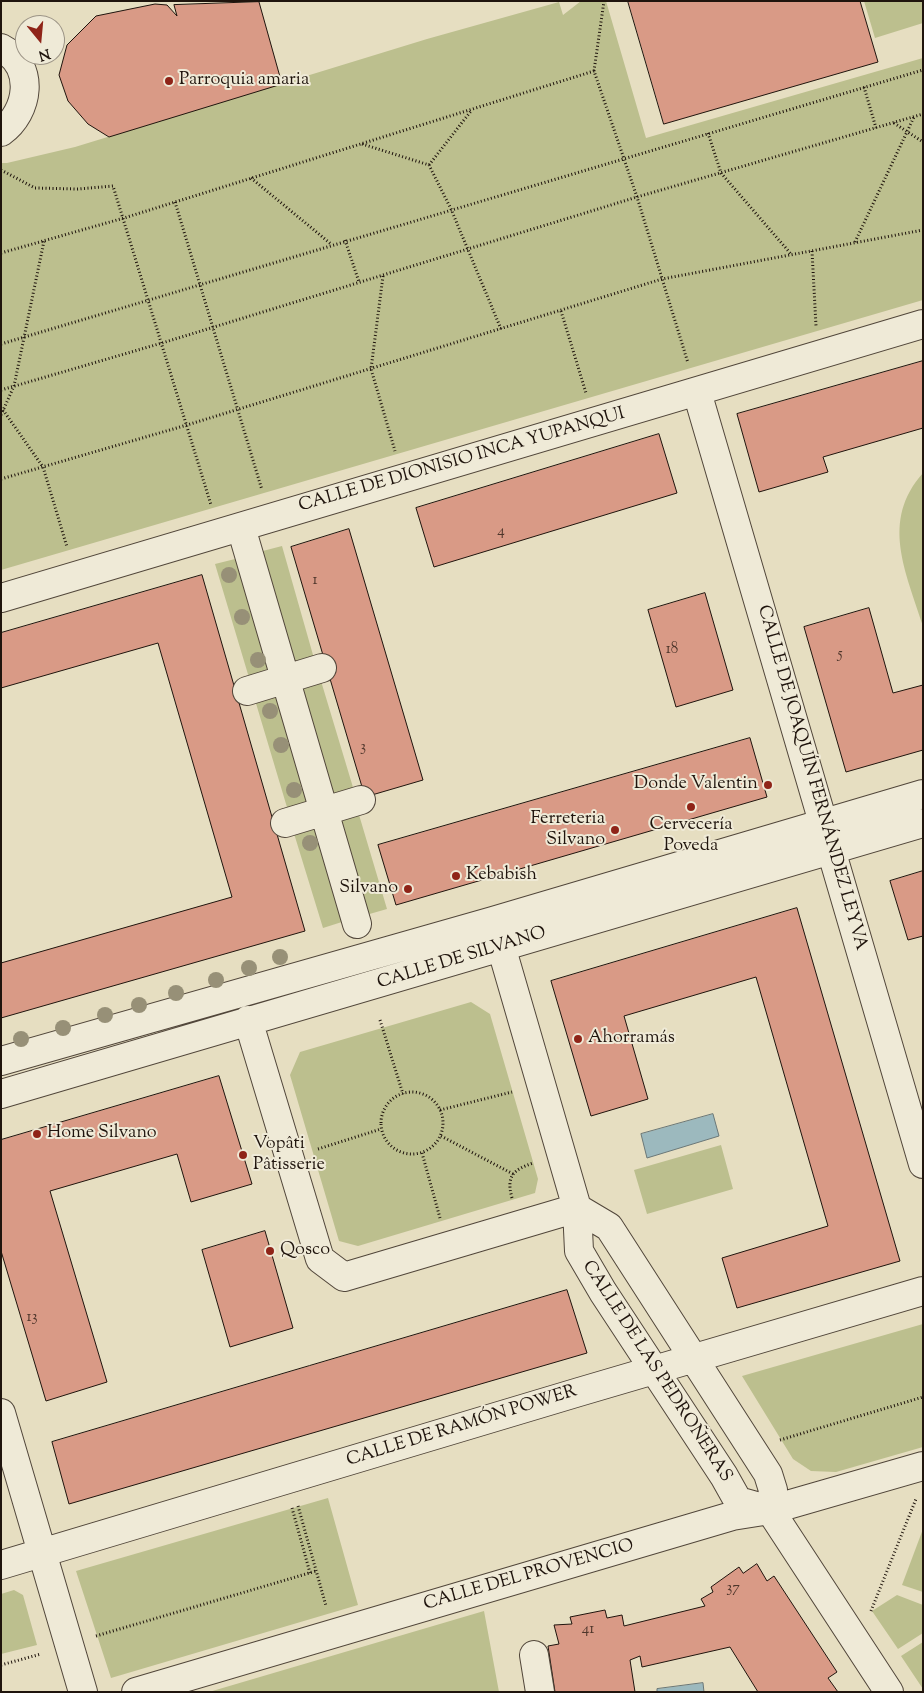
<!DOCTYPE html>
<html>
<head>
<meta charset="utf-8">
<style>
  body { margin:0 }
  #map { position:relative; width:924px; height:1693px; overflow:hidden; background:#e6dec1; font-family:"Sorts Mill Goudy",serif }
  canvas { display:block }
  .frame { position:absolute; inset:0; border:2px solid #1f140d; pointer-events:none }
  .north { position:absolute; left:15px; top:15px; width:50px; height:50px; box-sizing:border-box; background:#efead7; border:1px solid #9c9486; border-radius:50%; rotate:163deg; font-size:14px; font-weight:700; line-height:20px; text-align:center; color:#1f140d }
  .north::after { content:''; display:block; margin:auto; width:18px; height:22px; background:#8f2418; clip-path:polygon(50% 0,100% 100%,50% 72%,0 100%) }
</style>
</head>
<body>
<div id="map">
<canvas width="924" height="1693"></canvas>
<div class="frame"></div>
<div class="north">N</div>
</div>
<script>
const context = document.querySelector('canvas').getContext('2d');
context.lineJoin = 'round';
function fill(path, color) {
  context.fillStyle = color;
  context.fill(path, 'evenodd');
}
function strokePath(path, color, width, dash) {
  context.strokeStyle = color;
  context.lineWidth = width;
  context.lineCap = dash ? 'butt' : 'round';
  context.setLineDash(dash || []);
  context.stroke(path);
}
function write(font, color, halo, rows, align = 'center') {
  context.font = font + ' "Sorts Mill Goudy",serif';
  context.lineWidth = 4;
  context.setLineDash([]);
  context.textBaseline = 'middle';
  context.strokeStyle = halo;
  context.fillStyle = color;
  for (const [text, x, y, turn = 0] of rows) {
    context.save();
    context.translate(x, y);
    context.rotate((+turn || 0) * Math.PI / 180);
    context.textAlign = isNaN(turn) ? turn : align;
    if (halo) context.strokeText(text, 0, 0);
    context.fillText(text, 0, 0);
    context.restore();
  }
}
fill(new Path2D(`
  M581,1H606L646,138L923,58V300L1,570V163H7L75,147L427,39L559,2L563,15Z
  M864,1H923V23L875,38Z
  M923,473V626C906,572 880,521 923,473Z
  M282,546L315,662L294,669L259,552Z
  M239,558L274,674L250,681L215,564Z
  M321,681L355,794L333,800L299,687Z
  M279,693L312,807L289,814L255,700Z
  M357,808L387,909L366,915L337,814Z
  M315,820L345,921L323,928L292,827Z
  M471,1002L490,1014L538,1179L535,1193L358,1246L339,1241L290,1075L300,1052Z
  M721,1145L733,1189L647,1214L634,1170Z
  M923,1324V1447L836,1472L811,1471L793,1459L742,1376Z
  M328,1498L358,1605L111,1678L76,1571Z
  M923,1529V1592L902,1585Z
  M14,1590L23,1595L37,1645L1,1654V1594Z
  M897,1595L923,1605V1633L898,1649L872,1611Z
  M484,1611L499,1692H209Z
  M923,1642V1689L901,1656Z`), '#bcbf8e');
const water = new Path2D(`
  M713,1114L719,1136L647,1158L641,1134Z
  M703,1683L704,1692H657V1689Z`);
fill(water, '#9cb9be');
strokePath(water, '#6a7777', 1);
const building = new Path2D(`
  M628,1H860L878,62L664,124Z
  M259,2L282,84L109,137L88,124L68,101L59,75L67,45L96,16L155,4L167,5L177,16L174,5Z
  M923,361V428L823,457L828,472L759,492L737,414Z
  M659,434L677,493L434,567L416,508Z
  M349,529L423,780L365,797L291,547Z
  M202,575L305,931L1,1018V963L232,897L158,643L1,688V633Z
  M705,593L733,690L676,707L648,610Z
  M869,608L893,693L923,685V750L846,772L804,627Z
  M750,738L767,797L396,905L378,845Z
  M923,871V936L908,940L890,881Z
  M797,908L900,1261L737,1308L722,1258L828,1226L756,977L624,1016L648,1099L591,1116L551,981Z
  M219,1076L252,1184L191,1202L177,1154L50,1191L107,1382L46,1401L1,1251V1140Z
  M265,1231L293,1328L230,1347L202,1250Z
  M567,1290L587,1353L69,1504L52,1442Z
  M757,1564L767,1581L774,1576L837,1672L828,1678L838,1692H758L730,1647L642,1667L640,1656L630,1660L635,1692H555L548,1646L559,1644L554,1625L572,1624L570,1617L605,1610L607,1618L622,1615L624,1626L705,1606L701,1599L713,1592L711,1587L739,1567L743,1573Z`);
fill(building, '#d99a86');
strokePath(building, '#1f140d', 1);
const minor = new Path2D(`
  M1,48C36,66 29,112 1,132
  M697,392L923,1164
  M245,541L357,924
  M1,598L923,324
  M247,691L322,668
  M285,823L361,800
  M496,929L577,1208L579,1251L603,1292L724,1476L738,1501L770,1510L889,1692
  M248,1020L320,1259L344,1277L577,1208
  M1,1061L493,921L923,794
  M1,1094L923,823
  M577,1208L609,1227L768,1474L773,1490L770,1510
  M1,1413L83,1692
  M1,1565L579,1392L923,1291
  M534,1655L540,1692
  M136,1692L732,1516L770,1510L923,1466`);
strokePath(minor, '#51463a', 30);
strokePath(new Path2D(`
  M594,71L604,1
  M864,87L876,128
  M894,123L923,142
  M708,133L721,173L791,254
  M362,144L429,165L451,209L501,329
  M429,165L471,111
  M1,170L35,188L78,189L113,186L211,505
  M251,178L331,244
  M175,202L262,490
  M345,240L359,282
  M855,242L914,117
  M812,251L816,326
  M1,253L124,218L594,71L637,197L688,363
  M383,276L371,369L395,451
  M561,311L586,393
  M1,344L923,70
  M1,390L162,343L637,197L923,114
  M3,410L43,467L67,547
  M1,415L14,386L44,241
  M1,479L187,425L662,279L923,230
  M380,1020L403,1094
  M381 1123a31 31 0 1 1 62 0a31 31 0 1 1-62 0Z
  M440,1110L512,1092
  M441,1136L513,1174
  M318,1149L381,1129
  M422,1153L440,1218
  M512,1198C506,1176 513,1170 533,1163
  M780,1440L923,1397
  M298,1506L326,1606
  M292,1508L310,1573
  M871,1611L916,1499
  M96,1636L316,1571
  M1,1665L41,1654`), '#1f140d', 3, [1, 2.5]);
strokePath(minor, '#efead7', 28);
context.fillStyle = '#979077';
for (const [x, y] of [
  [229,575],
  [242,617],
  [258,660],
  [270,711],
  [281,745],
  [294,790],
  [310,843],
  [280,957],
  [249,968],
  [216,980],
  [176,993],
  [139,1005],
  [105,1015],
  [63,1028],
  [21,1039]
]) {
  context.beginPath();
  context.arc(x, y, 8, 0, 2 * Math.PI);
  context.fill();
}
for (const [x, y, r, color] of [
  [169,81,5,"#8f2418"],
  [768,785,5,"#8f2418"],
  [691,807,5,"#8f2418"],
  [615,830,5,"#8f2418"],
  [456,876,5,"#8f2418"],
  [408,889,5,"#8f2418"],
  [578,1039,5,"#8f2418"],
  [37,1134,5,"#8f2418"],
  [243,1155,5,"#8f2418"],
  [270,1251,5,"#8f2418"]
]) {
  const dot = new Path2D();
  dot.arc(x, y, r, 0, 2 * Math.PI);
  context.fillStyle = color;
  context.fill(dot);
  strokePath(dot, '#efead7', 2);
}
write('15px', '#4e362b', null, [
  ["4",501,532],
  ["1",315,581],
  ["18",672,650],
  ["5",840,655],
  ["3",363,748],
  ["13",32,1318],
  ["37",733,1589],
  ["41",588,1630]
]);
write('18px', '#1f140d', '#efead7', [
  ["Parroquia amaria",179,81],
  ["Donde Valentin",758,785,"right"],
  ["Ferreteria",605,820,"right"],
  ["Silvano",605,841,"right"],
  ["Cervecería",691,826,"center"],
  ["Poveda",691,847,"center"],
  ["Kebabish",466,876],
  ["Silvano",398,889,"right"],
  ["Ahorramás",588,1039],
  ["Home Silvano",47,1134],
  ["Vopâti",253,1145],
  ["Pâtisserie",253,1166],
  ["Qosco",280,1251]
], 'left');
write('18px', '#1f140d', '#efead7', [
  ["CALLE DE DIONISIO INCA YUPANQUI",462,461,-16],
  ["CALLE DE JOAQUÍN FERNÁNDEZ LEYVA",811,778,74],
  ["CALLE DE SILVANO",462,959,-17],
  ["CALLE DE LAS PEDROÑERAS",656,1372,57],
  ["CALLE DE RAMÓN POWER",462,1427,-17],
  ["CALLE DEL PROVENCIO",529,1576,-16]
]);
</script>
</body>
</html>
